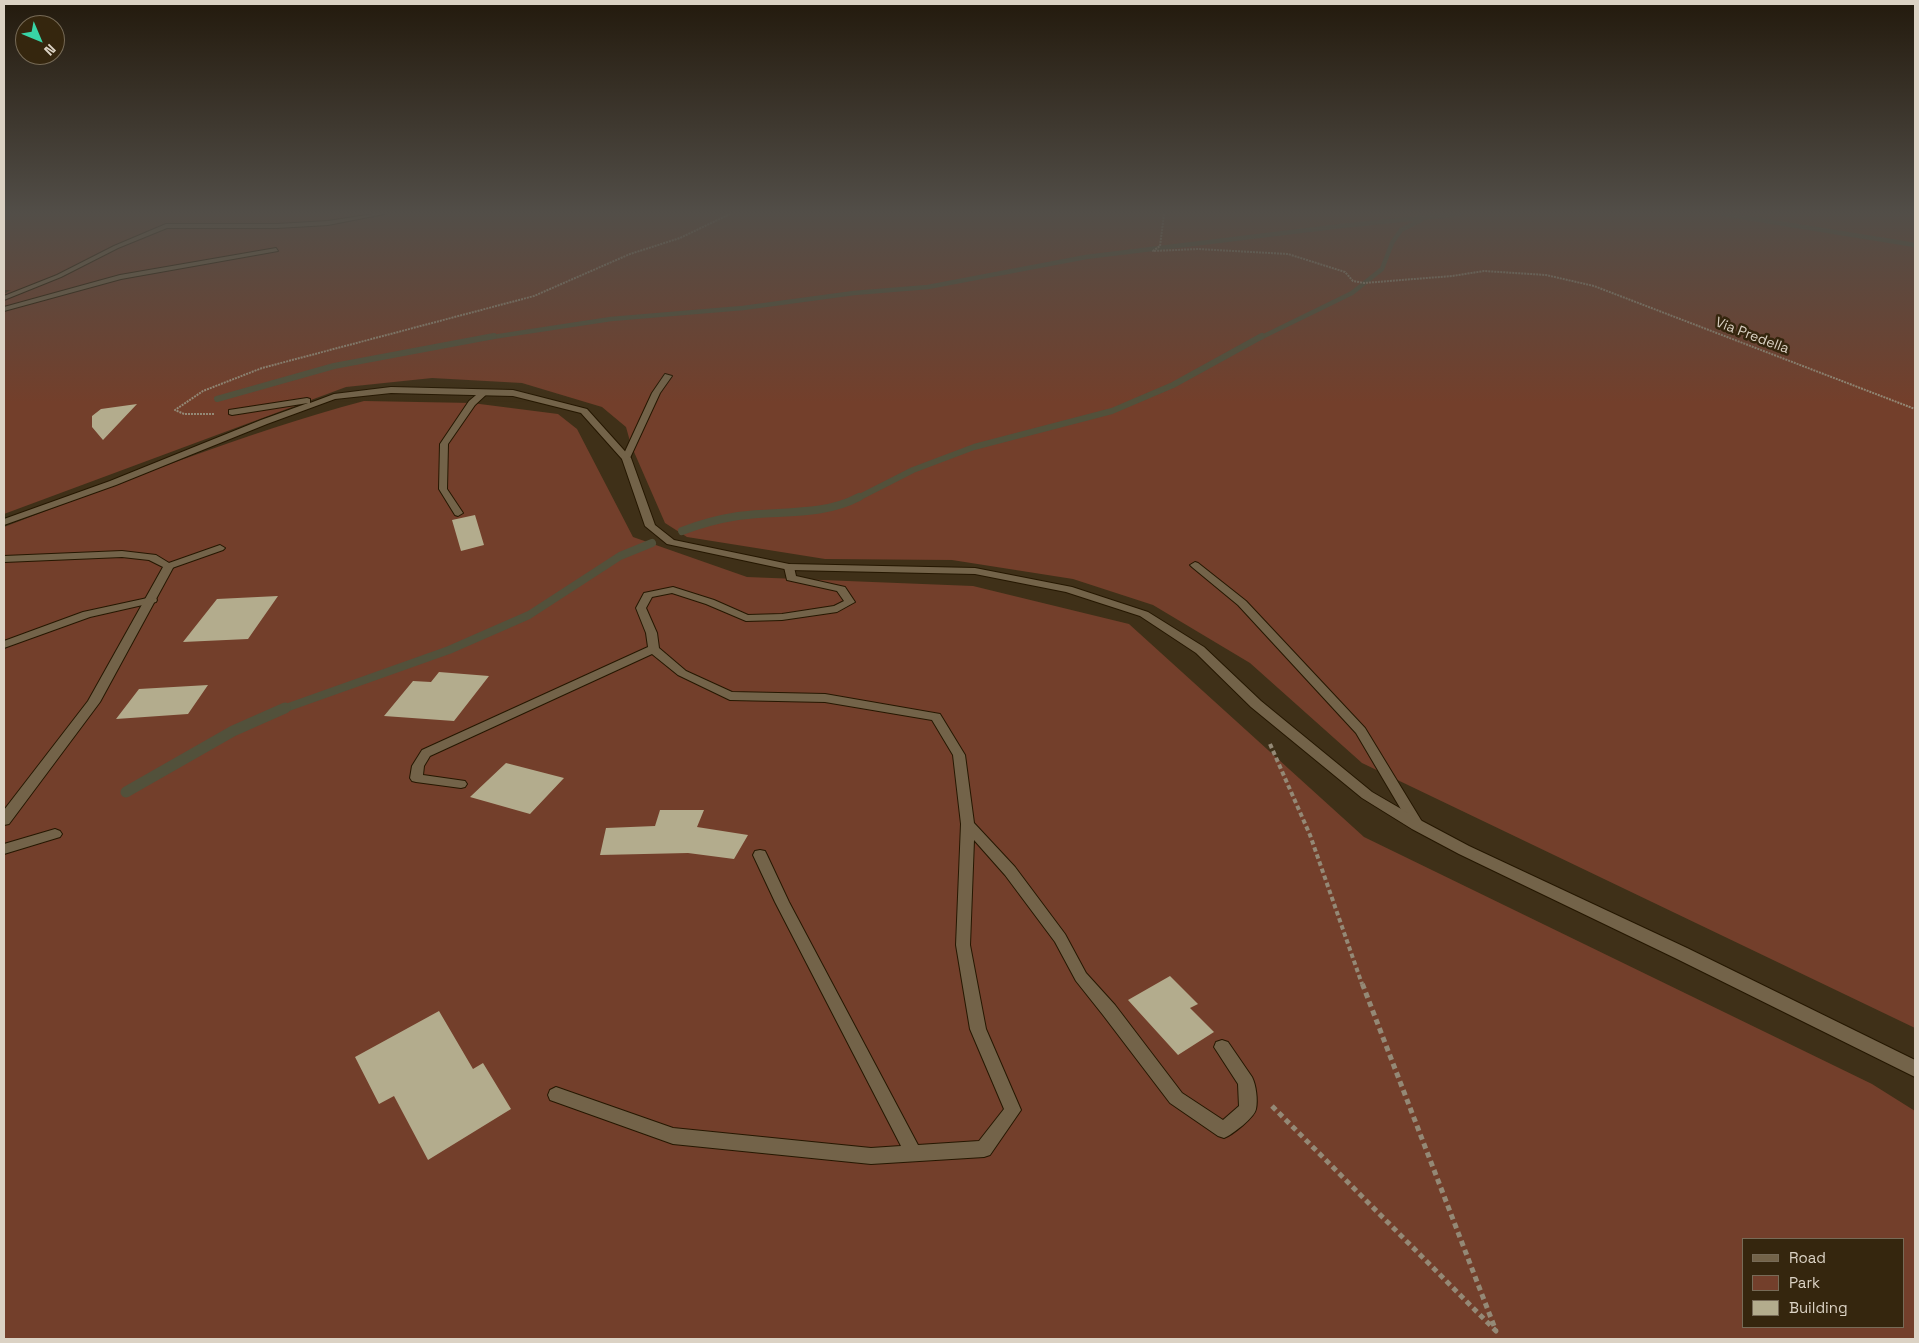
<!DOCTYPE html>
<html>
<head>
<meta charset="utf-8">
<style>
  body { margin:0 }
  #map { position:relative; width:1919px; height:1343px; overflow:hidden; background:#3f3018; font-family:"Space Grotesk",sans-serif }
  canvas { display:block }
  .frame { position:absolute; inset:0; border:5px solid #dbd2c4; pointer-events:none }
  .legend { position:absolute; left:1742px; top:1238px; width:162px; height:90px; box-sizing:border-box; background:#35260e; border:1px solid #776b57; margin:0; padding:6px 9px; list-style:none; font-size:15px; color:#dbd2c4 }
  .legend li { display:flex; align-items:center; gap:10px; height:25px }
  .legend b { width:25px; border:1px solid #776b57 }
  .north { position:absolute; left:15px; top:15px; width:50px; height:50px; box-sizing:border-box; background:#35260e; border:1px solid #776b57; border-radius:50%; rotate:135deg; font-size:14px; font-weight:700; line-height:20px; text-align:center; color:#dbd2c4 }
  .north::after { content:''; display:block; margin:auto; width:18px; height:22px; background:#38d4a6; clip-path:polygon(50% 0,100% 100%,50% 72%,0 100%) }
</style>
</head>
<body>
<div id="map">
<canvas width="1919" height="1343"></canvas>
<div class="frame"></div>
<ul class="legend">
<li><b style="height:6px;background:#736349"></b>Road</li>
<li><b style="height:14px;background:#733f2b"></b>Park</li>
<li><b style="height:14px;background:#b3ac8d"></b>Building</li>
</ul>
<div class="north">N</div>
</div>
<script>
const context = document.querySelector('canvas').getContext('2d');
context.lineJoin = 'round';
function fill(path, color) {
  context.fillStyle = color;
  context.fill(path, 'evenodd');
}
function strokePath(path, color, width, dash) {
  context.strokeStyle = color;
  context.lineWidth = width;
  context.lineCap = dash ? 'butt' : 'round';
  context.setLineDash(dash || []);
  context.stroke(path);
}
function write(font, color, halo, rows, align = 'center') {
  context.font = font + ' "Space Grotesk",sans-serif';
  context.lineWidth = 5;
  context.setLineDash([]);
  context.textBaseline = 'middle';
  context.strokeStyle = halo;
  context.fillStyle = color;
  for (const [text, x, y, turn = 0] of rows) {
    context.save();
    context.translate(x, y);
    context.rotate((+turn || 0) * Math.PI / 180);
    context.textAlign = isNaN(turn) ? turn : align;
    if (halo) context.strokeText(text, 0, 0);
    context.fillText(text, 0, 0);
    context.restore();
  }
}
fill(new Path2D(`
  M4,214H1915V1028L1362,763L1250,663L1153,605L1073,579L952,560L825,559L687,537L665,523L631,445L626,427L602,407L522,383L432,378L346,387L4,514V294L11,290H4Z
  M364,401L472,403L558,414L577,429L633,537L747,577L973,586L1129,624L1364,837L1872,1084L1915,1111V1339H4V527C123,482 241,434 364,401ZM1743,1239H1903V1327H1743Z`), '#733f2b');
strokePath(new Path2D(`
  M1723,214L1915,245
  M486,338L611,319L743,308L854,293L928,287L1086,257L1341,226L1460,214
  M1260,338L1352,293L1382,269L1392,243L1401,230L1421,220`), '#52513b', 4.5);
strokePath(new Path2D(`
  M217,399L334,366L494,336
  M856,499L913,470L974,447L1112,411L1173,385L1262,336`), '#52513b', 6);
strokePath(new Path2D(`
  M682,531C700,524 719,519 738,516C779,510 821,517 859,497
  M283,709L449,650L529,615L620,556L652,543`), '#52513b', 8);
strokePath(new Path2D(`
  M126,792L233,731L285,708`), '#52513b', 11);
fill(new Path2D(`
  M137,404L103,440L92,427V416L101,409Z
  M475,515L484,545L461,551L452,520Z
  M278,596L248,639L183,642L217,599Z
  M439,672L489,676L454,721L384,716L413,681L431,682Z
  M208,685L188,714L116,719L139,689Z
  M506,763L564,778L530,814L470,797Z
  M660,810H704L697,827L748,835L734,859L688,853L600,855L606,828L655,826Z
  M1170,976L1198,1004L1190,1008L1214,1032L1178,1055L1128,1000Z
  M439,1011L473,1069L483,1063L511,1109L428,1160L394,1096L379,1104L355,1057Z`), '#b3ac8d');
const lane = new Path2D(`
  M374,214H384L328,225L277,228H167L118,248L61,277L4,300V296L57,275L114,246L166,224H277L328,221Z
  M276,248L278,251L121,279L4,311V307L120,275Z
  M665,374L672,376L660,393L630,458L626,461L623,460L622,458L652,393Z
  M482,390L489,392L475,405L448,444L447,489L463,513L458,516L455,515L439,489L440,444L469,401Z
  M220,545L225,548L223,550L172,568H166L164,566L166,564Z
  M1195,562L1198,563L1246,601L1365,728L1424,825L1422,828H1412L1356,733L1238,605L1192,567L1190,565Z
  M789,564L794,567L796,576L845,587L855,602L837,612L782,620L746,621L706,604L672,593L652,597L646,608L657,633L659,648L686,671L732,692L825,694L940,714L965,755L974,823L1015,867L1065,934L1086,973L1115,1005L1182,1093L1223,1120L1239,1106L1238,1084L1214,1047L1216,1042L1222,1040L1228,1042L1252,1077C1256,1085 1258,1100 1256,1109C1255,1117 1232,1135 1224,1138L1218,1136L1170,1103L1103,1015L1076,981L1055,942L1005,875L974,840L970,945L986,1029L1021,1110L990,1155L984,1157L871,1164L673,1144L550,1100L548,1095L550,1090L556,1087L673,1128L871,1148L901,1146L775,902L753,855L755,851L760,850L765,851L767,855L789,902L918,1145L979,1141L1004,1109L970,1029L956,945L961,824L953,755L932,720L825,702L730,700L678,675L652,654L430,756L424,766L423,775L465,781L467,784L465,787L461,788L416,782L412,781L410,778L412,766L422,750L648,647L646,633L636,608L644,593L673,587L714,600L748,615L782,614L834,606L844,601L837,591L787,580L784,567Z
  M152,597L156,598L157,600L156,602L90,617L4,648V641L83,612Z
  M55,829L60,831L62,834L60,837L4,854V844Z`);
const street = new Path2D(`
  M391,387L513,390L587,409L631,458L655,525L674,540L789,564L975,568L1072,587L1148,612L1204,647L1261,701L1372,792L1422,821L1469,846L1687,948L1915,1060V1077L1675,958L1459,854L1412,829L1362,798L1251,707L1196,653L1140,616L1066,592L975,574L789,570L667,544L645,526L622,459L581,413L513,396L391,393L335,399L267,424L116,485L4,525V519L110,481L261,420L308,403L232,415L229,414V410L307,398L310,399V403L334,394Z
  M122,551L156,555L174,566L100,702L9,824L4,825V810L88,701L163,567L149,560L122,557L4,562V556Z`);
strokePath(lane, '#251701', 2);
strokePath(street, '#251701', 2);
strokePath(new Path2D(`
  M1164,214L1160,246L1153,251L1198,249L1288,254L1345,272L1353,281L1364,283L1452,276L1484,271L1546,275L1594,286L1915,409
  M214,414H184L175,410L203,391L262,368L534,296L630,254L680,238L730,214`), '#948976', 2, [2, 1]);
strokePath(new Path2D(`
  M1270,744L1310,835L1362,984`), '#948976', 4, [4.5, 3]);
strokePath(new Path2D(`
  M1272,1106L1496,1331L1362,983`), '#948976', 5, [5.5, 4]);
fill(lane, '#736349');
fill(street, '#736349');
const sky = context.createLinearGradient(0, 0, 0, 402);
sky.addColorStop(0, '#231a0d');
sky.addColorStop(0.53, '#524e48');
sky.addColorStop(1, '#524e4800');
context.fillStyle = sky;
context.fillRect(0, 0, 1919, 402);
write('14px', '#dbd2c4', '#35260e', [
  ["Via Predella",1752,336,21]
]);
</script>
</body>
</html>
